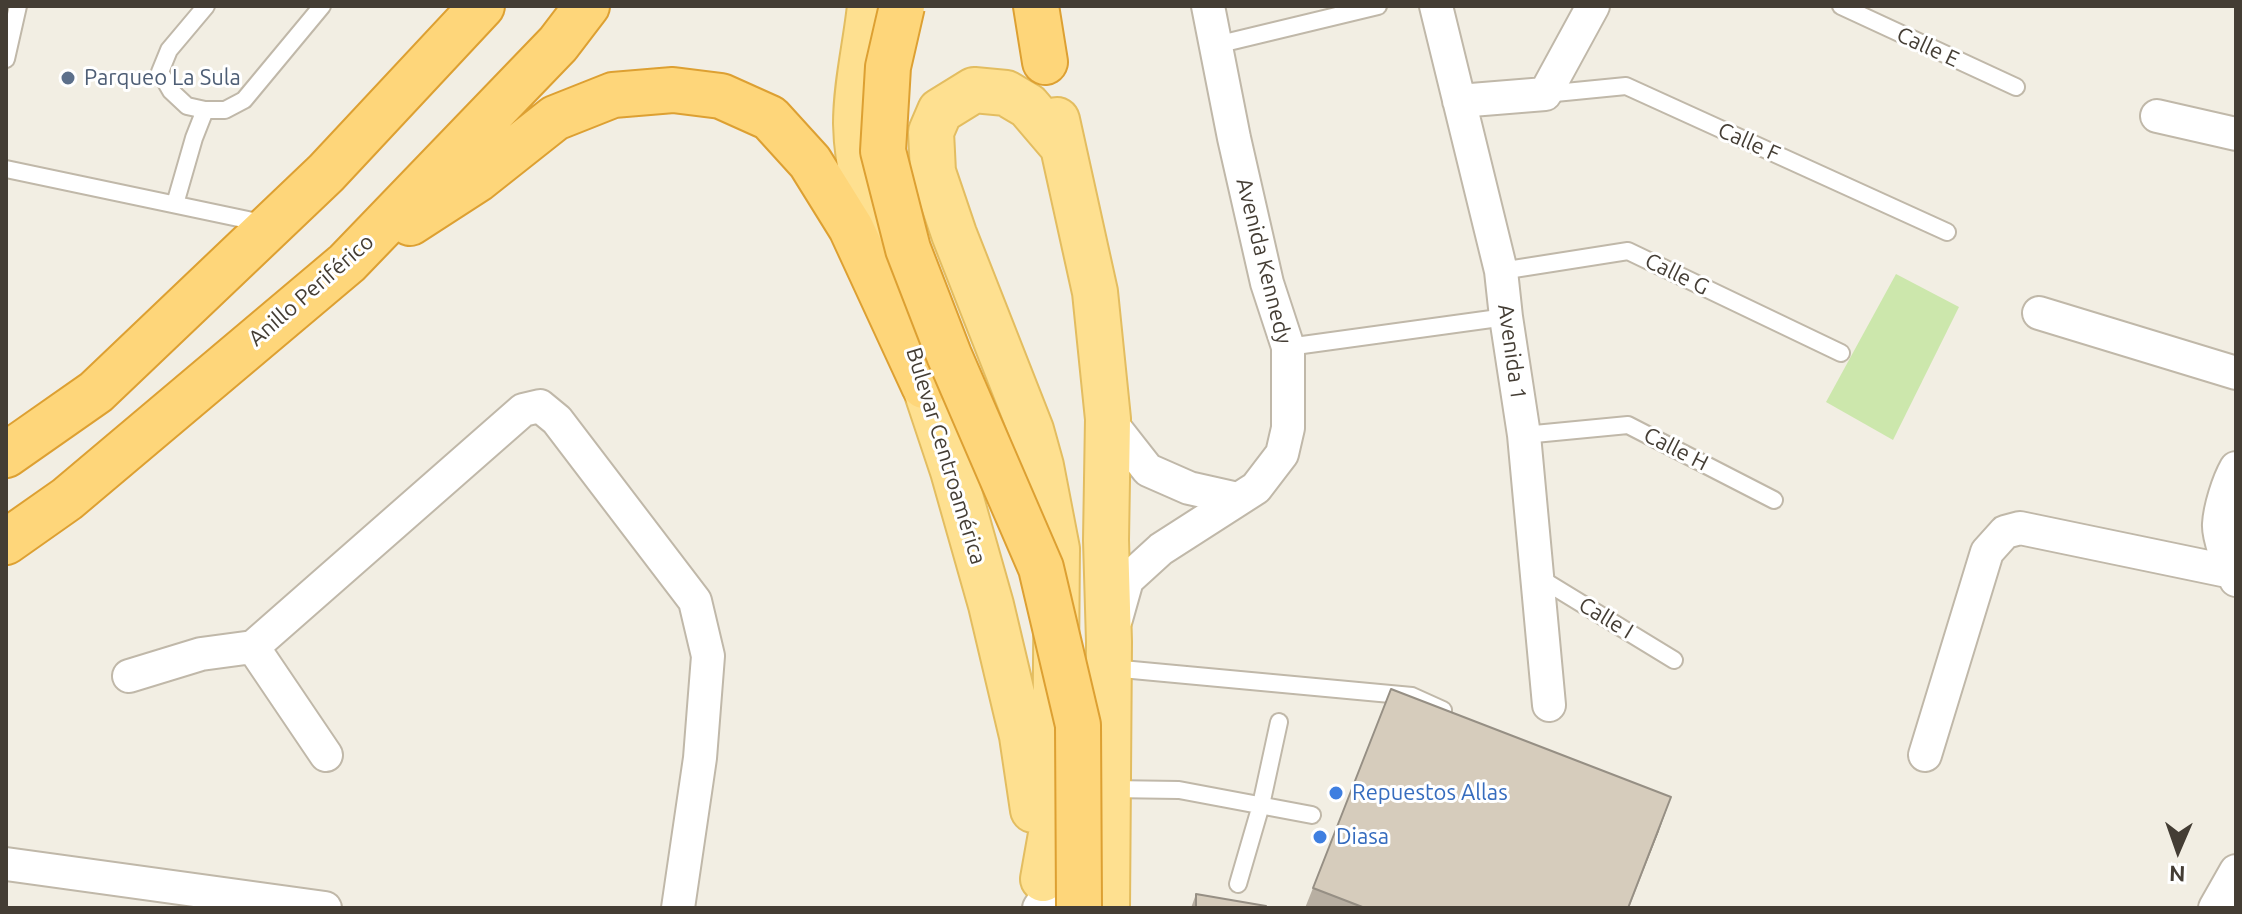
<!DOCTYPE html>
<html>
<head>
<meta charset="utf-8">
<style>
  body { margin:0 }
  #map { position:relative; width:2242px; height:914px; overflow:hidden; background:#f2eee3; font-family:Ubuntu,sans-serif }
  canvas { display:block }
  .frame { position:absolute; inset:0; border:8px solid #443d34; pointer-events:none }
  .north { position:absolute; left:2138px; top:810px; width:80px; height:80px; -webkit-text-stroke:6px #fff; paint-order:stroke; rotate:182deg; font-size:22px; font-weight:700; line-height:32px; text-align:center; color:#443d34 }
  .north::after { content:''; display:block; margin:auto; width:28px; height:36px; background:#443d34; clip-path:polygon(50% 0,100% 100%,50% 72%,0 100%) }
</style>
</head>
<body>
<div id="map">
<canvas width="2242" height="914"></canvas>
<div class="frame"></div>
<div class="north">N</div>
</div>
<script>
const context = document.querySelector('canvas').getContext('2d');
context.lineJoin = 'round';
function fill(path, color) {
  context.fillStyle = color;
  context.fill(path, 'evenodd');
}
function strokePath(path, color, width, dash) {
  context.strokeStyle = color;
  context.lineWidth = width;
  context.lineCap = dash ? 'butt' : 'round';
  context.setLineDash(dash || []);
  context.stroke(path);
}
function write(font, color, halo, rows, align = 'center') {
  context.font = font + ' Ubuntu,sans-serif';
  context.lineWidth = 6;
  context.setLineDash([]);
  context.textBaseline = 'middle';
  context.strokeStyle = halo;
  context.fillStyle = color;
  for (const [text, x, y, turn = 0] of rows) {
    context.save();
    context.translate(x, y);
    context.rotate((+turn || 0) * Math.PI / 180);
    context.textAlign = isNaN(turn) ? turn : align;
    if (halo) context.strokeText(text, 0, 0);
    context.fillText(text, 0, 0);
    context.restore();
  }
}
fill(new Path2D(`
  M1896,274L1959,307L1893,440L1826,402Z`), '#cce7ac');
const service = new Path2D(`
  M206,6L169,50L160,72L171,91L187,106L205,110H225L244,100L322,6
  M1841,6L2016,87
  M1216,45L1378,6
  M6,59L18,6
  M1545,94L1626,86L1947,232
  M6,169L267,224
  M175,204L194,138L205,110
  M1501,271L1628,251L1841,353
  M1288,347L1506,317
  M1524,435L1628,425L1774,500
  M1538,577L1674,660
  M1111,668L1412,696L1443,710
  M1110,789L1179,790L1312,815
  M1238,884L1261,805L1279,722`);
const minor = new Path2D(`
  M1436,6L1501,271L1506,317L1524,435L1549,705
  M1459,101L1545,94L1593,6
  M2157,116L2236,134
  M2039,313L2236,373
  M1108,419L1148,470L1189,488L1238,499
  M2236,468C2228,482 2220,508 2219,524C2218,537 2230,568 2236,580
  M1116,619L1127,580L1161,549L1256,488L1282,454L1288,428V347L1267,283L1234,138L1208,6
  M253,647L326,755
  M129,676L201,654L253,647L523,410L540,406L557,420L695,601L708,656L700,758L678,908
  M1925,755L1987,552L2005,532L2020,528L2232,572
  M6,864L325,908
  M1039,908L1043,902
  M2215,908L2236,871`);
const primary = new Path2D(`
  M870,6C866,45 856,84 856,124C857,178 876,231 892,282
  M1057,120L1095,292L1108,419L1106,540L1109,642L1107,908
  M913,351L953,471L991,605L1022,736L1033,810
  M1043,879L1051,834L1055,779L1057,549L1041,466L1031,430L954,234L933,172L931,132L940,111L974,90L1006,93L1028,106L1063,147`);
const trunk = new Path2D(`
  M1036,6L1045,62
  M410,223L478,179L555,118L613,95L673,90L721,96L770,118L810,162L851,228L924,386
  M6,455L96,392L326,173L482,6
  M6,542L67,499L347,263L558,44L587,6`);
strokePath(service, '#c0b8a9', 20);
strokePath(minor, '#c0b8a9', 36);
strokePath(primary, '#e3bd60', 48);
strokePath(trunk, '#dda032', 48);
strokePath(service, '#fff', 16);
strokePath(minor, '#fff', 32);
strokePath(primary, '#fee090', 44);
strokePath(trunk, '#fed67a', 44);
const trunkBridge = new Path2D(`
  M902,6L888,67L883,151L908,249L949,355L1041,568L1078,725L1079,908`);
strokePath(trunkBridge, '#dda032', 48, []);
strokePath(trunkBridge, '#fed67a', 44);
fill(new Path2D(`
  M1659,831L1629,908H1305L1313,888Z
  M1196,894L1265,908H1191Z`), '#b8afa2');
fill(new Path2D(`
  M1671,797L1659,831L1628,908Z`), '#968f84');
const building = new Path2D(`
  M1391,689L1671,797L1628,908H1365L1313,888Z
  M1196,894L1266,906L1265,908H1196Z`);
fill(building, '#d6ccbc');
strokePath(building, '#968f84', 2);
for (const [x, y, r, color] of [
  [68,78,8,"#5c6f8a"],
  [1336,793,8,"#3f7fe0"],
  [1320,837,8,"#3f7fe0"]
]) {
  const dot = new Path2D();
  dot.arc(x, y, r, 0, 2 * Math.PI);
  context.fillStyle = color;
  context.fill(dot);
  strokePath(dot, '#fff', 3);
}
write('22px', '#443d34', '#fff', [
  ["Calle E",1928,47,25],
  ["Calle F",1749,142,24],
  ["Avenida Kennedy",1264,261,76],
  ["Calle G",1677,274,26],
  ["Anillo Periférico",311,290,-41],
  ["Avenida 1",1512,352,82],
  ["Calle H",1676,449,27],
  ["Bulevar Centroamérica",946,456,73],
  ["Calle I",1606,618,31]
]);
write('22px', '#4e5e75', '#fff', [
  ["Parqueo La Sula",84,78]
], 'left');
write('22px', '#366cbe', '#fff', [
  ["Repuestos Allas",1352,793],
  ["Diasa",1336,837]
], 'left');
</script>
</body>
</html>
